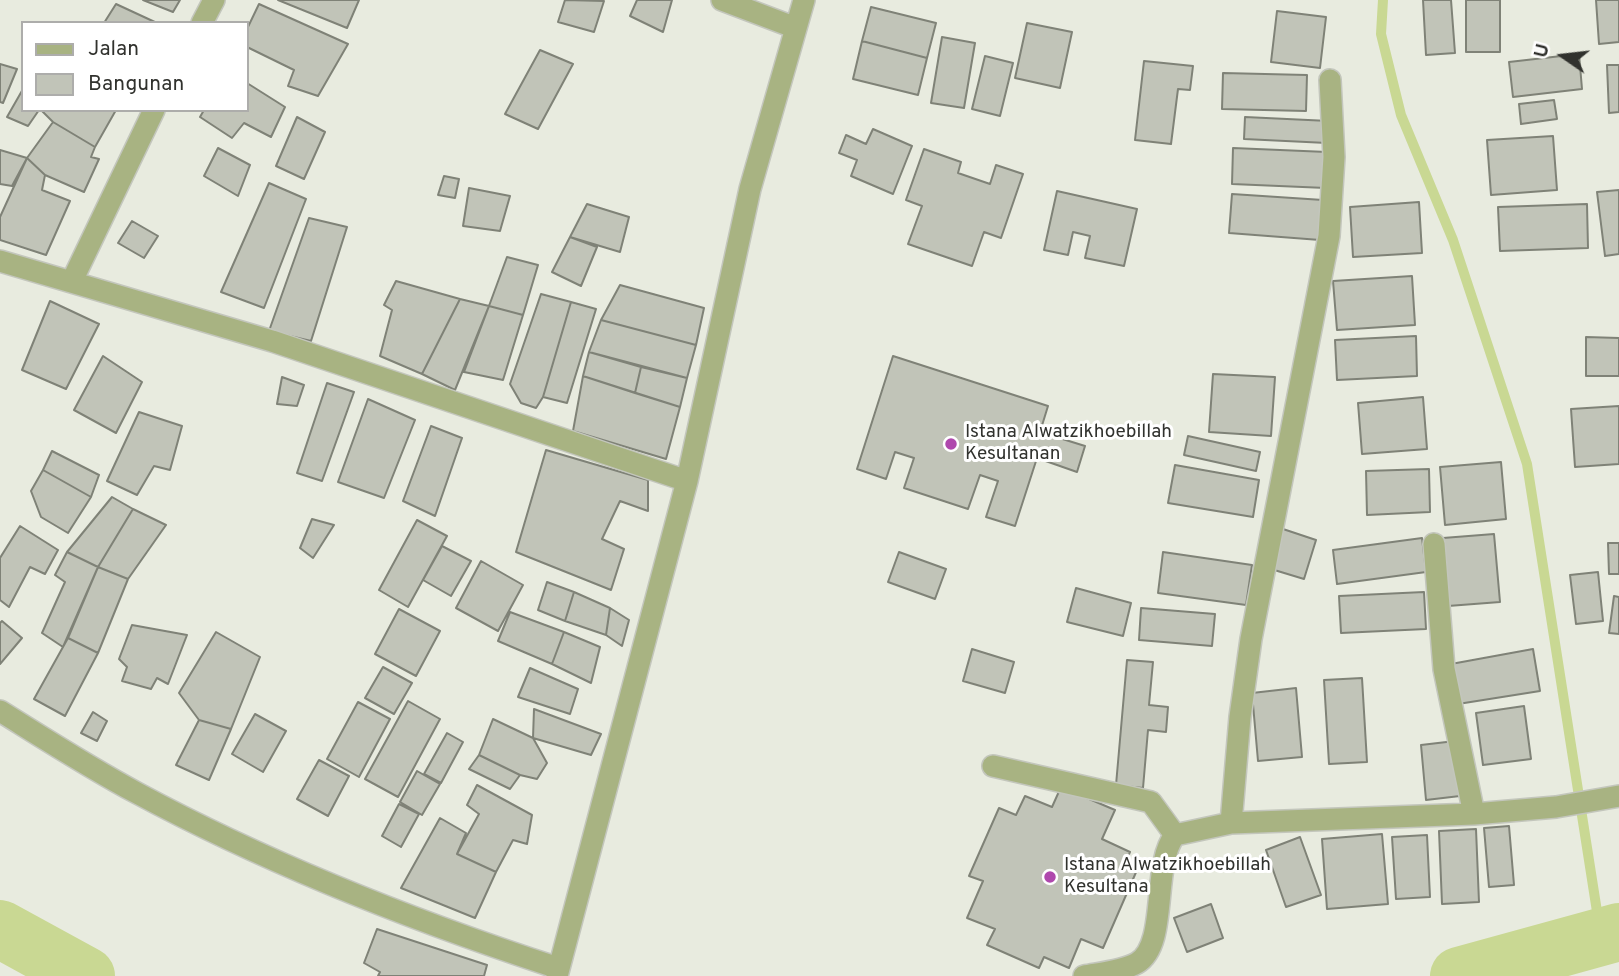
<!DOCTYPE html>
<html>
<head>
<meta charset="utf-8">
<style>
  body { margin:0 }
  #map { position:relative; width:1619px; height:976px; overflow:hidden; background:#e8ebdf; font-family:Overpass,sans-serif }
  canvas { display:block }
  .legend { position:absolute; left:21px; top:21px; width:228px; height:91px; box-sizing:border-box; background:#fff; border:2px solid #adadab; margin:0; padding:9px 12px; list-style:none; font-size:21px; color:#31322e }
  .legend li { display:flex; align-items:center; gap:14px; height:35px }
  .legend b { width:35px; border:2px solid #adadab }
  .north { position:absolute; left:1528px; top:21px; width:70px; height:70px; -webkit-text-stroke:5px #fff; paint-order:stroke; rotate:284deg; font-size:19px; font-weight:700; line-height:28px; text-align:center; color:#31322e }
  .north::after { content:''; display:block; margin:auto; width:24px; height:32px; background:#31322e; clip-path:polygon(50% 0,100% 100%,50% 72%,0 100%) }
</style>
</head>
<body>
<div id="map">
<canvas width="1619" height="976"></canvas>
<ul class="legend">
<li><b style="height:9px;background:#a8b382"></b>Jalan</li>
<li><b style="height:19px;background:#c1c4b8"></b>Bangunan</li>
</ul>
<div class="north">U</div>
</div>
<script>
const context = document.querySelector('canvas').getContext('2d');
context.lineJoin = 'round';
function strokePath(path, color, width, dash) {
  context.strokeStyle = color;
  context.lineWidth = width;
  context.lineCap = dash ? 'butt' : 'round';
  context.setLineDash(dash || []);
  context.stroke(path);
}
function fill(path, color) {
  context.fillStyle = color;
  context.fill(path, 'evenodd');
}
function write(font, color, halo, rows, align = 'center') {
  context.font = font + ' Overpass,sans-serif';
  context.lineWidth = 6;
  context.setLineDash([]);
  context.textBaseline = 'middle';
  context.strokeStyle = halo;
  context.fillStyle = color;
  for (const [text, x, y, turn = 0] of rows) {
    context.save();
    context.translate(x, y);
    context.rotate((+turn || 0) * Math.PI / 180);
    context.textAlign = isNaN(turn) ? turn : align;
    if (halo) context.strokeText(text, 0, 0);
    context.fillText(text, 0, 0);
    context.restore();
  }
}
strokePath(new Path2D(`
  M1383,0L1381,34L1401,115L1453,240L1527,464L1601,937`), '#c9d893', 10);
strokePath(new Path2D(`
  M0,929L86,976
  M1459,976L1619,932`), '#c9d893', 58);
const building = new Path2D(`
  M143,0H180L173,12Z
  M278,0H359L347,28Z
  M565,0L604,1L594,32L558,22Z
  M637,0H672L663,32L630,16Z
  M1423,0H1451L1455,53L1426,55Z
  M1466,0H1500V52H1466Z
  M1596,0H1619V42L1599,44Z
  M116,4L157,23H104Z
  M259,4L348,44L318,96L288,86L294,70L247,47V29Z
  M871,7L936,23L927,58L862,41Z
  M1277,11L1326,17L1320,68L1271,62Z
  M1027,23L1072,32L1060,88L1015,78Z
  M942,37L975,43L964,108L931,103Z
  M862,41L927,58L918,95L853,79Z
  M540,50L573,64L538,129L505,114Z
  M1579,54L1582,89L1513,97L1509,62Z
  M985,56L1013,63L1000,116L972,109Z
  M1144,61L1193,66L1190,90L1178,89L1171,144L1135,140Z
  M0,64L17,69L3,103L0,102Z
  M1607,65H1619V112L1609,113Z
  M1223,73L1307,75L1306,111L1222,109Z
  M247,83L285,107L271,137L244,123L232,138L200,117L204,110H247Z
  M23,89V110H39L28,126L7,117Z
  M1554,100L1557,119L1521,124L1519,104Z
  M41,110H116L95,147L53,122Z
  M297,117L325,132L304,179L276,166Z
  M1245,117L1329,121L1327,143L1244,139Z
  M53,122L95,147L91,157L99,159L84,192L45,175L27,158Z
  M873,129L912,146L893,194L851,176L857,160L839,153L846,135L866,144Z
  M1553,136L1557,190L1491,195L1487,140Z
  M218,148L250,165L238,196L204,176Z
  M1233,148L1327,152L1326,188L1232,184Z
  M924,149L961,162L958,173L990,184L996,165L1023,174L1001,238L984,232L972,266L908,244L922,206L906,200Z
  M0,150L27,158L12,186L0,184Z
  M27,158L45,175L42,190L70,201L46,255L0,240V217Z
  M444,176L459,179L455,198L438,195Z
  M269,183L306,199L264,308L221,292Z
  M469,188L510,196L500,231L463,226Z
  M1619,190V254L1605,256L1597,192Z
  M1057,191L1137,209L1124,266L1085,258L1090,236L1073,232L1068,255L1044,250Z
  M1232,194L1323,200L1320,240L1229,233Z
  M1419,202L1422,253L1353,257L1350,207Z
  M587,204L629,217L620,252L570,237Z
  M1587,204L1588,248L1500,251L1498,207Z
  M309,218L347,227L311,341L269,331Z
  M132,221L158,236L144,258L118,243Z
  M570,237L597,247L581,286L552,272Z
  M507,257L538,265L523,315L489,306Z
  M1412,276L1415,325L1337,330L1333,281Z
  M396,281L460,299L422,374L380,356L392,310L384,305Z
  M620,285L704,308L696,345L601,320Z
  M541,294L571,302L543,397L536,408L521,403L510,384Z
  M460,299L489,306L455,390L422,374Z
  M50,301L99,324L66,389L22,370Z
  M571,302L596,309L567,403L543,397Z
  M489,306L523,315L503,380L464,372Z
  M601,320L696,345L687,378L589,352Z
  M1416,336L1417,376L1337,380L1335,340Z
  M1586,337L1619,338V376H1586Z
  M589,352L641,367L635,393L583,376Z
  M103,356L142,382L116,433L74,410Z
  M893,356L1048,406L1040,432L1085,446L1077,472L1037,458L1015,526L986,517L998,481L980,475L968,509L904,488L914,458L895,452L886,479L857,469Z
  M641,367L687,378L680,407L635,393Z
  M1213,374L1275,377L1271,436L1209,432Z
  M583,376L680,407L666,459L573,431Z
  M282,377L304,385L297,406L277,404Z
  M327,383L354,392L322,481L297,473Z
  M1423,397L1427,449L1362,454L1358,403Z
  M368,399L415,420L384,498L338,482Z
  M1619,406V464L1575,467L1571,409Z
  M139,412L182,426L170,470L154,466L137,495L107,481Z
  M431,426L462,438L435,516L403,501Z
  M1188,436L1260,452L1256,471L1184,455Z
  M546,450L648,480V511L620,501L602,539L624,549L611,590L516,552Z
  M52,451L99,475L91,497L43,470Z
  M1501,462L1506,519L1445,525L1440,467Z
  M1175,465L1259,480L1253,517L1168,503Z
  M1429,469L1430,512L1367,515L1366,471Z
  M43,470L91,497L68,533L41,517L31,491Z
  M112,497L133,509L98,567L67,552Z
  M133,509L166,525L128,579L98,567Z
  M312,519L334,525L313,558L300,548Z
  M417,520L447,536L408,607L379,590Z
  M20,526L58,550L45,574L30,567L9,607L0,600V558Z
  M1283,529L1316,540L1304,579L1271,569Z
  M1494,534L1500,602L1448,606L1443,538Z
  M1422,538L1426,572L1337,584L1333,550Z
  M1608,543H1619V574H1609Z
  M442,546L471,561L451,596L423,580Z
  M67,552L98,567L63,647L42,633L65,582L55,575Z
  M899,552L946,569L935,599L888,582Z
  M1163,552L1252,565L1246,605L1158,593Z
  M481,561L523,585L498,631L456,608Z
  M98,567L128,579L98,653L68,638Z
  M1598,572L1603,621L1576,624L1570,575Z
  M547,582L574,592L565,621L538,610Z
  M1076,588L1131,603L1123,636L1067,622Z
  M574,592L610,608L606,635L565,621Z
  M1424,592L1426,629L1341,633L1339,596Z
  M1614,596L1619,597V634L1609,633Z
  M610,608L629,620L622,646L606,635Z
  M1141,608L1215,614L1212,646L1139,640Z
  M399,609L440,631L416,676L375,654Z
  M510,612L564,632L552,664L498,641Z
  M2,621L22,638L0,664V623Z
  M132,625L187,635L168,684L157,678L151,689L122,681L127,667L119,659Z
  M216,632L260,657L231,729L199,720L179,693Z
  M564,632L600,647L591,683L552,664Z
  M68,638L98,653L65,716L34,699Z
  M972,649L1014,662L1005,693L963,681Z
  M1533,649L1540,691L1458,704L1451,664Z
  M1127,660L1153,662L1149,705L1168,707L1166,732L1148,730L1143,788L1116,785Z
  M383,667L412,683L394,714L365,698Z
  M530,668L578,689L570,714L518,697Z
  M1362,678L1367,762L1329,764L1324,680Z
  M1296,688L1302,757L1258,761L1252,693Z
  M408,701L440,719L398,797L365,779Z
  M358,702L390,719L359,777L327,759Z
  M1524,706L1531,759L1483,765L1476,713Z
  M534,709L601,734L591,755L533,738Z
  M93,712L107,721L97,741L81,733Z
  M255,714L286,731L263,772L232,754Z
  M493,719L533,738L547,763L537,779L520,775L479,755Z
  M199,720L231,729L209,780L176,765Z
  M447,733L463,742L441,783L424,774Z
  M1455,741L1460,796L1426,800L1421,745Z
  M479,755L520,775L510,789L469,769Z
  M319,760L349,776L328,816L297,799Z
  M417,771L440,784L422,815L400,802Z
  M477,785L532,815L527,844L513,840L496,872L457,854L479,814L467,805Z
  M1061,787L1115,810L1102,839L1130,852L1125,865L1137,870L1103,948L1081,939L1069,968L1044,957L1039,968L987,945L995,929L967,918L983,881L969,876L999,808L1016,815L1025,796L1052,807Z
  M399,804L419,814L401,847L382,836Z
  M440,818L466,833L457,854L496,872L475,918L401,888Z
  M1509,826L1514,885L1489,887L1484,828Z
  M1476,829L1479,902L1442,904L1439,831Z
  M1382,834L1388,904L1327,909L1322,839Z
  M1427,835L1430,897L1396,899L1392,837Z
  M1300,837L1321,895L1286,907L1266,850Z
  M1211,904L1223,938L1187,952L1174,918Z
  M377,929L487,965L484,976H378L380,972L364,963Z`);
fill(building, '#c1c4b8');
strokePath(building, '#7f8277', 2);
const minor = new Path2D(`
  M722,0L796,28
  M202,23L214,0
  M1330,80L1334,157L1329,236L1251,639L1240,717L1231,823L1474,814L1556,807L1619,796
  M0,261L272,341L687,481
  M72,281L154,110
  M1434,544L1444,669L1474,814
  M0,711C45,739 90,768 137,793C271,865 414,921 558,968
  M993,766L1151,802L1175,835
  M557,976L687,481L750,189L804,0
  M1084,976C1100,973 1123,971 1137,963C1169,944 1151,865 1175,835L1231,823`);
strokePath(minor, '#c3c6bc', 24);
strokePath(minor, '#a8b382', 21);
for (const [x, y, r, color] of [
  [951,444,7,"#af48ad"],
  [1050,877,7,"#af48ad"]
]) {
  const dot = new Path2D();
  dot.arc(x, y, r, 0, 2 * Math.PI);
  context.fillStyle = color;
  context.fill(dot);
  strokePath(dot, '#fff', 2.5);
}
write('19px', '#31322e', '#fff', [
  ["Istana Alwatzikhoebillah",965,433],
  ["Kesultanan",965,455],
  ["Istana Alwatzikhoebillah",1064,866],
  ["Kesultana",1064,888]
], 'left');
</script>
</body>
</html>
